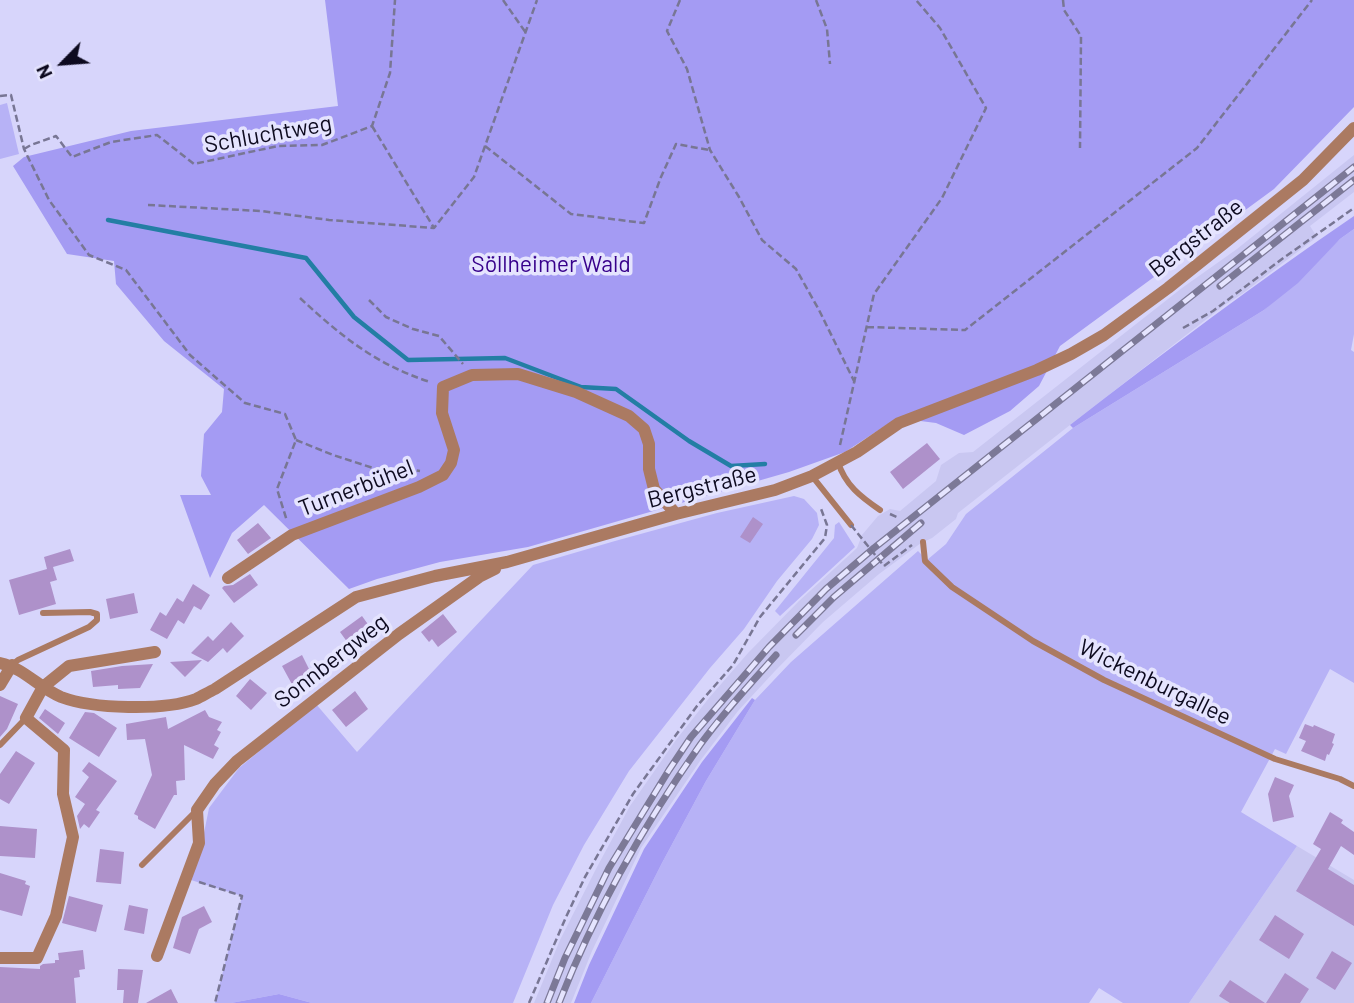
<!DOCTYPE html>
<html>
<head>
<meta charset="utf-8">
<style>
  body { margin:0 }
  #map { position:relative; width:1354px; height:1003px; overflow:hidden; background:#d7d5fb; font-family:Barlow,sans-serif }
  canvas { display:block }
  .north { position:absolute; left:28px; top:28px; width:70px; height:70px; -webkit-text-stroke:5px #e5e4fe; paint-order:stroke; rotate:245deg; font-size:19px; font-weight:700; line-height:28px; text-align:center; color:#0d0a1f }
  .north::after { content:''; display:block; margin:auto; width:24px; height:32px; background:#0d0a1f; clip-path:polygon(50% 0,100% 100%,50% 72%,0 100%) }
</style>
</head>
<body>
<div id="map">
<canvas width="1354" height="1003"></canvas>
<div class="north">N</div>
</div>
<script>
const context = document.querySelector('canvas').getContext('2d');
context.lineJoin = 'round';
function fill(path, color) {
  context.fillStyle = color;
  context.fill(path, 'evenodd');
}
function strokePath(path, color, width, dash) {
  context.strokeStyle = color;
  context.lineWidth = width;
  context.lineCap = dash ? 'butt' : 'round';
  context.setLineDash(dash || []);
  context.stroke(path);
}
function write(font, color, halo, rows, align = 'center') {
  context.font = font + ' Barlow,sans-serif';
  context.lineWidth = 7;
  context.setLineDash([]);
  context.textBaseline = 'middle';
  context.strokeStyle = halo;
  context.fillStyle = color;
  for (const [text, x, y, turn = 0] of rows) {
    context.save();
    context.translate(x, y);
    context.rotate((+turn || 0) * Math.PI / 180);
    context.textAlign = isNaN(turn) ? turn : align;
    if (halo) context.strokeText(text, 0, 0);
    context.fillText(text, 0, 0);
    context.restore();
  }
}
fill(new Path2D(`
  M1354,155V192L1310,226L1317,237L1242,294L1226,304L1070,425L958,513L956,519L932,538L921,543L879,574L823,622L775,671L738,711L700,761L641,848L592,951L571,1003H534L560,940L597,867L630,806L676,740L709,698L748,653L799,601L857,548L862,535L878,516L890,509L900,511L936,481L941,465L959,453L973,452L1182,288L1237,249Z
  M1297,846L1354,880V1003H1189Z`), '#c9c7f1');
fill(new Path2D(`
  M7,103L19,154L0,159V105Z
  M1354,229V334L1351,350L1354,352V683L1330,669L1286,754L1275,749L1241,812L1297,846L1189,1003H1123L1099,988L1089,1003H591L662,863L706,781L755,700L791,662L918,551L927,560L946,544L966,514L1073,428L1264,310L1340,239Z
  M794,496L804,499L817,513L819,525L812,539L777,581L744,629L710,668L629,771L584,845L553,905L513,1003H312L279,994L231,1003H215L242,896L191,880L202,843L209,808L239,768L316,704L357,752L533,565L615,541L717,513Z
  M839,522L855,547L780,616L775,611L834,538L835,525Z`), '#b7b2f6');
fill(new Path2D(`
  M325,0H1354V107L1274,189L1060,346L1039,386L1010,411L964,435L936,423L897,418L845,452L789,472L528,547L440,562L377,579L349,589L264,505L232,533L210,578L180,495H211L201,476L204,434L222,412L224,389L164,341L116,284L114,261L67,254L13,166L24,157L131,131L338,106Z
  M1354,216V229L1340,239L1298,283L1264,310L1073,428L1070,425C1163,353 1257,282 1354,216Z
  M752,698L755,700L706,781L662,863L591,1003H574L589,965L644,849L702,762Z
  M279,994L312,1003H231Z`), '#a49bf3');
strokePath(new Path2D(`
  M108,220L306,258L354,317L408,360L505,358L581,387L616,389L689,441L731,466L765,464`), '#237ea4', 4.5);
fill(new Path2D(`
  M927,443L940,459L903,489L890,472Z
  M753,517L763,524L750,543L740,537Z
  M258,523L271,538L248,554L237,540Z
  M70,549L74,561L53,567L57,580L50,582L56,604L19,615L9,580L47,569L44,557Z
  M250,574L258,585L234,603L222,588L224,586L233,585Z
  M193,584L210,595L201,610L194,606L184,624L178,620L167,639L150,630L160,612L166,616L177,598L183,602Z
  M134,593L138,613L110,619L106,599Z
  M443,614L457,632L438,647L432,639L429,642L421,632Z
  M362,616L375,634L353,650L340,632Z
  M231,622L244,636L227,653L223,648L208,662L191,653L208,636L213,641Z
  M302,655L313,677L294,688L282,666Z
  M202,660L185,677L170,662Z
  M153,664L140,688L118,689V685L93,687L91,671L122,666Z
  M250,679L267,693L251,710L236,696Z
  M355,691L368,709L346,727L332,710Z
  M0,696L18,704L7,729L0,737Z
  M45,709L65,723L58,734L39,718Z
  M205,710L209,717L222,722L217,730L221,732L214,745L219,748L213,759L184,745L185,780L176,781L177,795H174L155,829L138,819V816L134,814L152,775L145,739L127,740L126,724L166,717L168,729Z
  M85,712L94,713L117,728L99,757L69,738Z
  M1305,724L1313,727L1314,725L1335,734L1332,743L1334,744L1329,755L1327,754L1325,761L1301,751L1306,741L1299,738Z
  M16,751L35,763L9,804L0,799V774Z
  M89,762L117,781L96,810L100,812L89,828L84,824L80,829L77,816L85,804L75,797L89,777L82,771Z
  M1275,777L1294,785L1289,796L1294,817L1273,822L1268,794Z
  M1330,812L1343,820L1341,823L1354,832V855L1341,846L1328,869L1354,885V926L1296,891L1321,849L1313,844Z
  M0,826L37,829L35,858L0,856Z
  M100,849L124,852L121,884L96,882Z
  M0,873L26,881L25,884L30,886L22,916L0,910Z
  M69,896L103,905L96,932L62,923Z
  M129,905L148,909L144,934L124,930Z
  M204,906L212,922L199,929L190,954L173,948L182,917Z
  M1275,915L1304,934L1289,959L1259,940Z
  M83,950L85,969L79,970L80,977L74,978L76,1003H0V967L40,969V966L43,964L55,963V960H59L58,953Z
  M1332,951L1352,963L1335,990L1316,978Z
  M118,969L143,970L138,1003H123L124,990H117Z
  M1285,973L1309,989L1300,1003H1266Z
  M1230,980L1265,1003H1230L1219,996Z
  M171,989L178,1003H146Z`), '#ae91ca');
strokePath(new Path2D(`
  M503,0L526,33
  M680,0L667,31L687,69L710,150L739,197L762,240L796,269L819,310L855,383
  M816,0L827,29L830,64
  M1063,0L1064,10L1081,36L1080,148
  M0,96L11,95L24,149L49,200L89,255L126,270L190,355L245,403L285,414L296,440L277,489L287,521
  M372,126L434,228
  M485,146L571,214L644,223L661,177L676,144L709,150
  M24,149L31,145L56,136L72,157L111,142L157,135L194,164L278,146L322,145L372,126L390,73L395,0
  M148,205L261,211L329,220L434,228L474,177L537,0
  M300,298C341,336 375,364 430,382
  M369,300L386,317L413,329L439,336L463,364
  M867,327L965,330L1197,148L1312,0
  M1183,328L1213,311L1282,259L1354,208
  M296,440L333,455L376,469H405L420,471
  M840,445L874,294L942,198L986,108L940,28L916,0
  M890,514L899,518
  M884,566L912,545
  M199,882L242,896L215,1003
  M529,1003L566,917L585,877L633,794L697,706L733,665L760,617L825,538L827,525L820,506`), '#787694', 2.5, [7, 3.5]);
strokePath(new Path2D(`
  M838,462C845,485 861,497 880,510
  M812,476L851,525
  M923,542L925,561L952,587L1033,641L1104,680L1275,759L1340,779L1354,786
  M12,665L18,660L89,627L97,620V614L90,612L43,613
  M0,745L26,718
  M142,865L195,812`), '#ab7a62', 6);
strokePath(new Path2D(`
  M228,578L292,535L419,487L443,475L451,463L454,450L442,413L443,387L472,375L518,374L576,392L629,416L644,429L649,444V469L654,489L676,514
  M0,663C24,668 39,688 61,697C93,709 164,711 196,699C202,696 209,692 215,689L356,597L435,576L507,562L676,514L775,490L812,476L857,452L899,423L1037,370L1071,354L1104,335L1168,288L1303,180L1354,128
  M0,685L12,665
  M157,956L199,843L197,810L215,784L237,761L399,634L479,577L495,569
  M0,958H37L56,916L73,837L63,794L64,750L26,718L43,687L69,666L155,652`), '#ab7a62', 12);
const rail = new Path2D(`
  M1220,286L1354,180
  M796,635L834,597L921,523
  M547,1003L565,958L609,868L669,770L691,737L769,647L826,589L874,548L1354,167
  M559,1003C595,911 643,826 700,745C723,713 750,684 776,655`);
strokePath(rail, '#7c7997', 7);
strokePath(rail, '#e5e4fe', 4.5, [13]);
strokePath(new Path2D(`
  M851,525L884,566`), '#787694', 2.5, [7, 3.5]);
write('23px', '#0d0a1f', '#e5e4fe', [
  ["Schluchtweg",268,134,-10],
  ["Bergstraße",1196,238,-38],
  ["Bergstraße",702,487,-14],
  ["Turnerbühel",356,488,-21],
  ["Sonnbergweg",331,661,-38],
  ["Wickenburgallee",1155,682,26]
]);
write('23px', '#37008b', '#e5e4fe', [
  ["Söllheimer Wald",551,264]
]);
</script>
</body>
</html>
